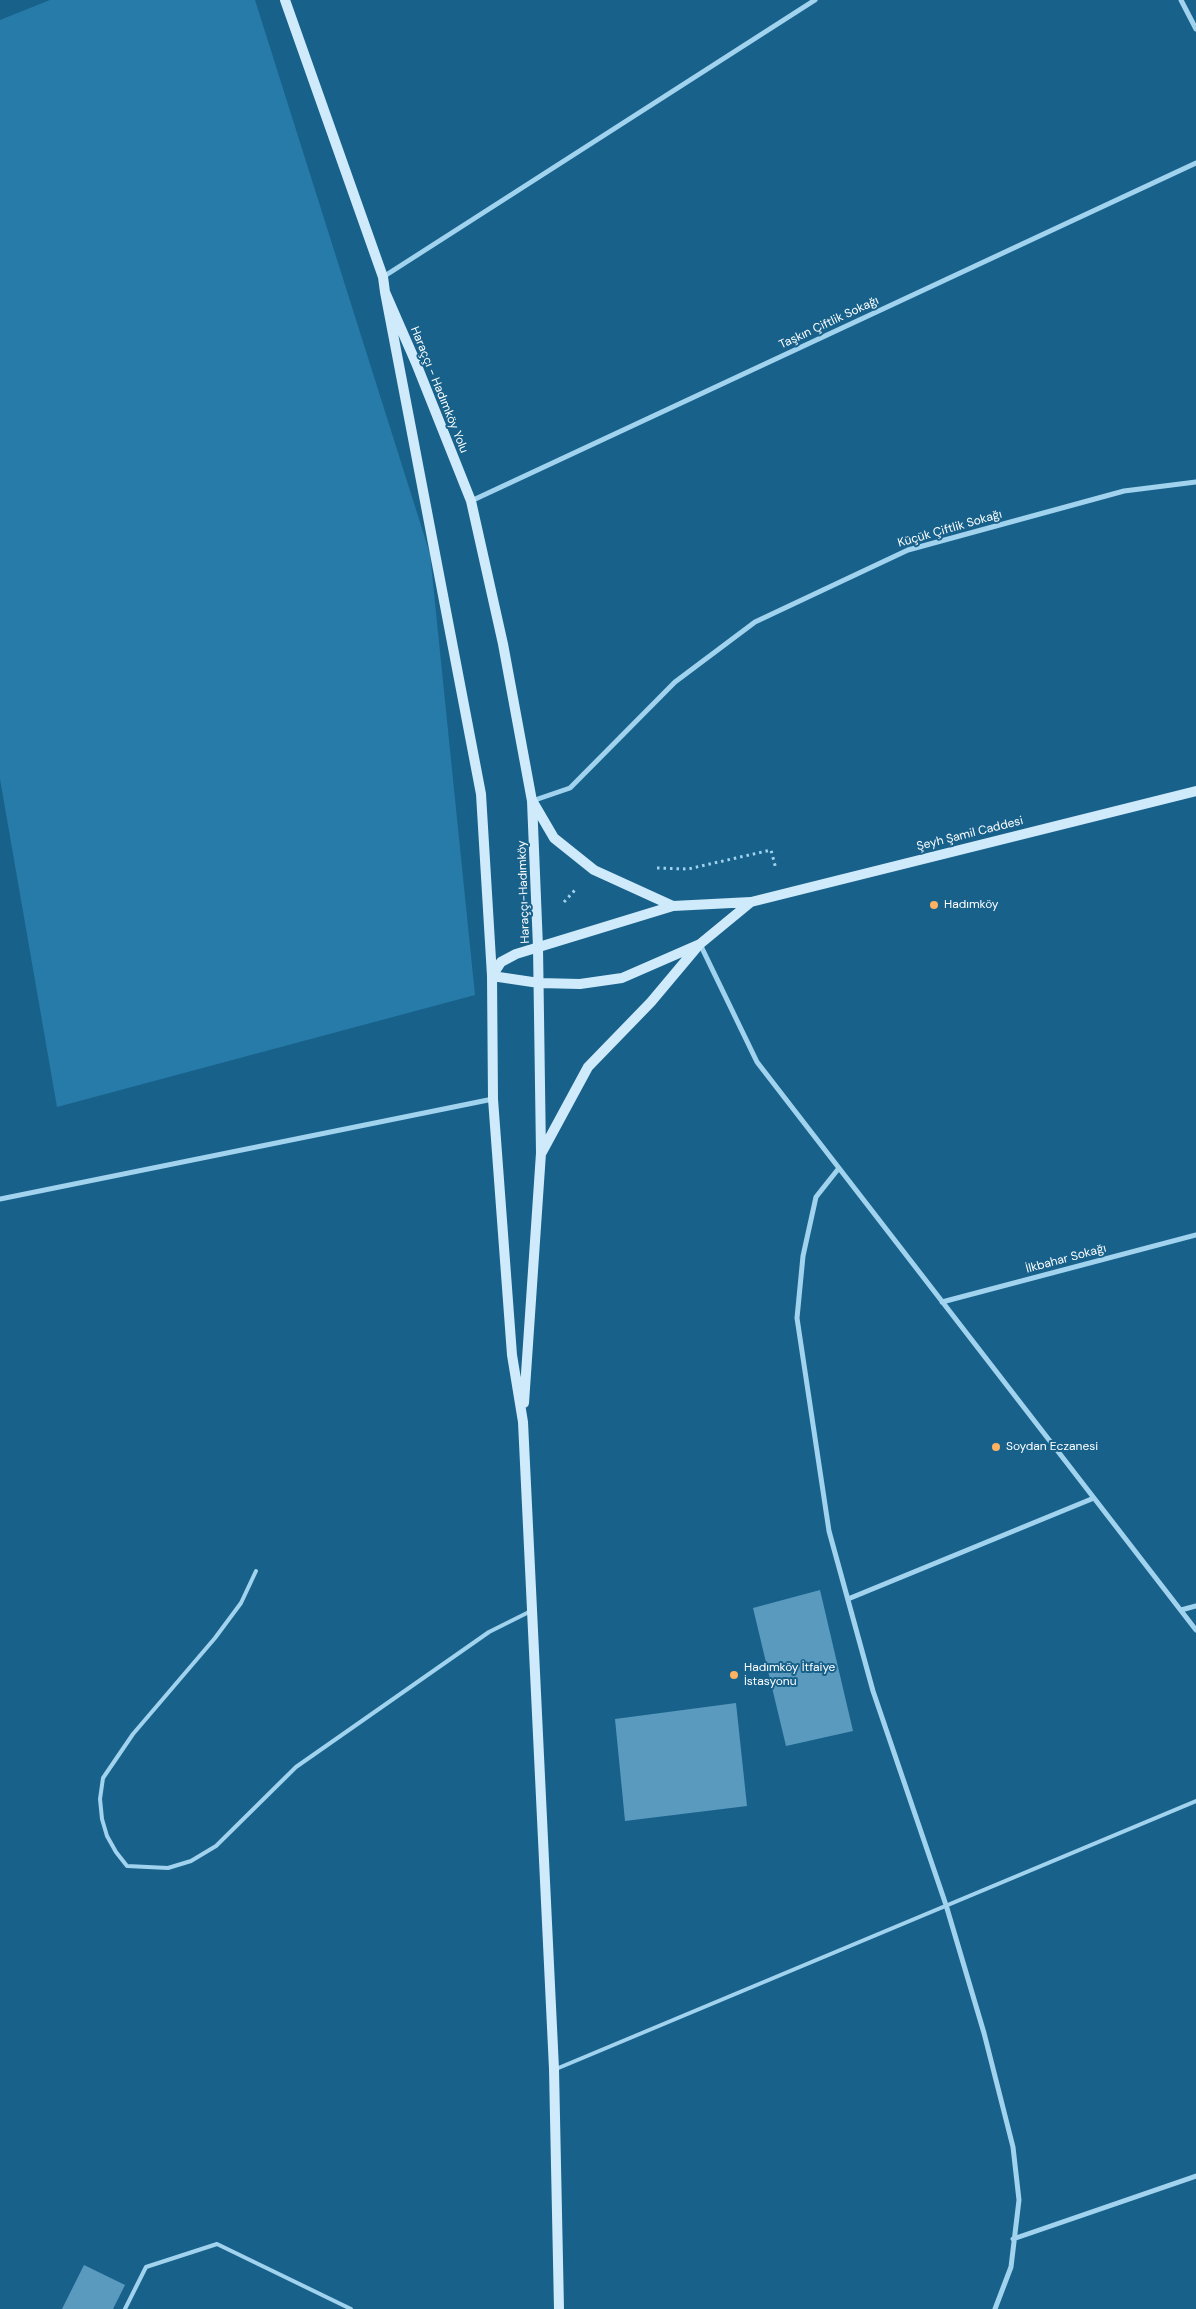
<!DOCTYPE html>
<html>
<head>
<meta charset="utf-8">
<style>
  body { margin:0 }
  canvas { display:block; background:#17618b }
</style>
</head>
<body>
<canvas width="1196" height="2309"></canvas>
<script>
const context = document.querySelector('canvas').getContext('2d');
context.lineJoin = 'round';
function fill(path, color) {
  context.fillStyle = color;
  context.fill(path, 'evenodd');
}
function strokePath(path, color, width, dash) {
  context.strokeStyle = color;
  context.lineWidth = width;
  context.lineCap = dash ? 'butt' : 'round';
  context.setLineDash(dash || []);
  context.stroke(path);
}
function write(font, color, halo, rows, align = 'center') {
  context.font = font + ' "DM Sans",sans-serif';
  context.lineWidth = 4;
  context.setLineDash([]);
  context.textBaseline = 'middle';
  context.strokeStyle = halo;
  context.fillStyle = color;
  for (const [text, x, y, turn = 0] of rows) {
    context.save();
    context.translate(x, y);
    context.rotate((+turn || 0) * Math.PI / 180);
    context.textAlign = isNaN(turn) ? turn : align;
    if (halo) context.strokeText(text, 0, 0);
    context.fillText(text, 0, 0);
    context.restore();
  }
}
fill(new Path2D(`
  M50,0H255L430,554L475,995L57,1107L0,779V20Z`), '#277ba8');
fill(new Path2D(`
  M820,1590L853,1731L786,1746L753,1608Z
  M736,1703L747,1806L625,1821L615,1719Z
  M84,2265L125,2285L113,2309H62Z`), '#5a9abe');
strokePath(new Path2D(`
  M657,868L688,869L771,850L776,869
  M564,902L575,890`), '#a1d3ee', 3, [2.5, 4]);
strokePath(new Path2D(`
  M256,1571L241,1603L215,1638L133,1734L103,1778L100,1799L102,1819L107,1836L116,1852L127,1866L168,1868L191,1861L216,1846L296,1767L489,1632L531,1611
  M556,2069L1196,1801
  M125,2309L146,2267L217,2244L351,2309`), '#a1d3ee', 4);
strokePath(new Path2D(`
  M1181,0L1196,29
  M383,277L815,0
  M471,501L1196,163
  M532,801L570,788L675,682L755,622L908,550L1124,491L1196,482
  M700,944L757,1062L1196,1630
  M839,1168L816,1197L803,1256L797,1318L829,1531L873,1691L946,1905L984,2033L1013,2147L1019,2200L1011,2267L995,2309
  M0,1199L493,1099
  M942,1302L1196,1235
  M848,1599L1094,1498
  M1181,1610L1196,1606
  M1013,2239L1196,2176`), '#a1d3ee', 5);
strokePath(new Path2D(`
  M285,0L383,277L385,292L416,363L471,501L503,644L532,801L538,947L541,1153L524,1403
  M385,292L481,794L492,976L493,1099L512,1355L523,1422L554,2069L559,2309
  M533,802L554,838L594,870L673,906
  M492,976L501,962L516,954L673,906L751,902L1196,791
  M492,976L539,983L580,984L622,978L700,944L751,902
  M542,1152L588,1067L651,1002L698,946`), '#cfeafa', 10);
for (const [x, y, r, color] of [
  [934,905,5,"#ffb25f"],
  [996,1447,5,"#ffb25f"],
  [734,1675,5,"#ffb25f"]
]) {
  const dot = new Path2D();
  dot.arc(x, y, r, 0, 2 * Math.PI);
  context.fillStyle = color;
  context.fill(dot);
  strokePath(dot, '#17618b', 2);
}
write('12px', '#fff', '#17618b', [
  ["Taşkın Çiftlik Sokağı",829,323,-25],
  ["Haraççı - Hadımköy Yolu",439,390,68],
  ["Küçük Çiftlik Sokağı",950,529,-16],
  ["Şeyh Şamil Caddesi",970,834,-14],
  ["Haraççı-Hadımköy",524,892,-92],
  ["İlkbahar Sokağı",1066,1259,-15]
]);
write('12px', '#fff', '#17618b', [
  ["Hadımköy",944,905],
  ["Soydan Eczanesi",1006,1447],
  ["Hadımköy İtfaiye",744,1668],
  ["İstasyonu",744,1682]
], 'left');
</script>
</body>
</html>
